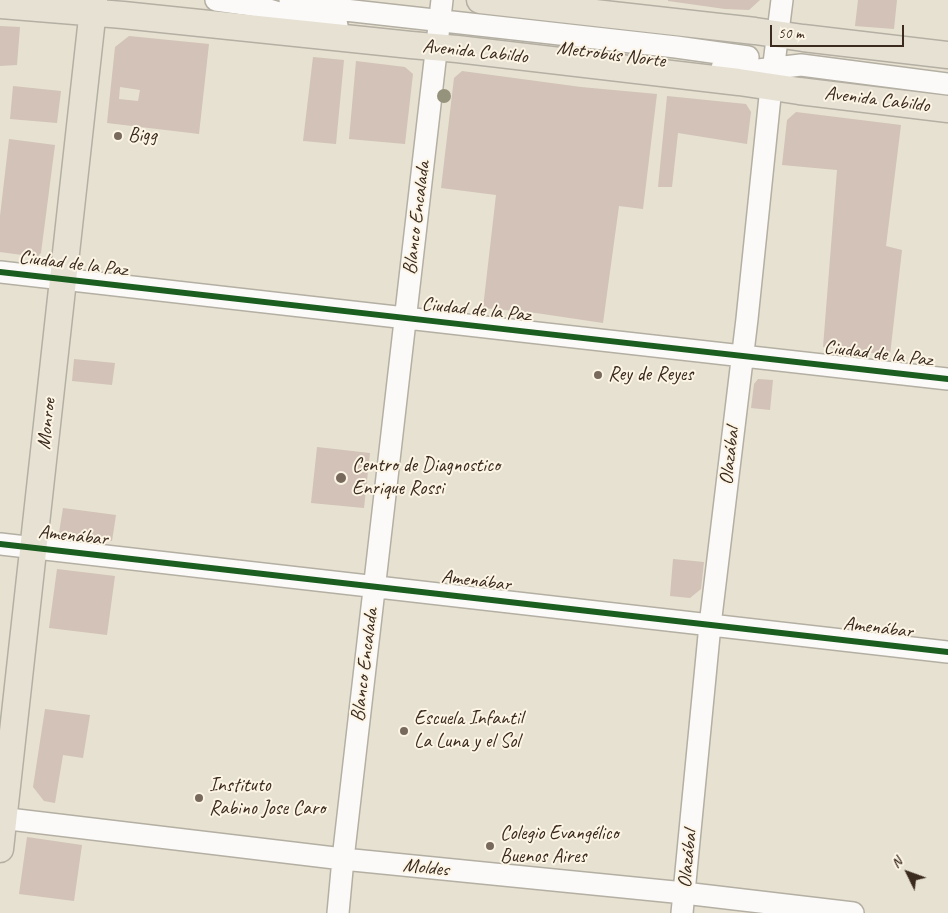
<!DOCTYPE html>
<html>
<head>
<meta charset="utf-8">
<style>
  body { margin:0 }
  #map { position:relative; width:948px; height:913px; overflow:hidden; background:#e7e1d1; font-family:Caveat,sans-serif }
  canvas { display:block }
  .north { position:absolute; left:883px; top:848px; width:50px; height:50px; -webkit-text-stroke:4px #fcf5e5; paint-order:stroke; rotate:312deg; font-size:14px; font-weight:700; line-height:20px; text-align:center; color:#3b2a1e }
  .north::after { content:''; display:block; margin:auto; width:18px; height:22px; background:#3b2a1e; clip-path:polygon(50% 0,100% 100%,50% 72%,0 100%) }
  .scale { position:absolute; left:770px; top:25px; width:134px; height:22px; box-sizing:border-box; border:2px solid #3b2a1e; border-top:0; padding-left:6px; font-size:15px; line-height:18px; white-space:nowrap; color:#3b2a1e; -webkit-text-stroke:4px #fcf5e5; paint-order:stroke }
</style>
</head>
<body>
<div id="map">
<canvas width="948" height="913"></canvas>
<div class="north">N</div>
<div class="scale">50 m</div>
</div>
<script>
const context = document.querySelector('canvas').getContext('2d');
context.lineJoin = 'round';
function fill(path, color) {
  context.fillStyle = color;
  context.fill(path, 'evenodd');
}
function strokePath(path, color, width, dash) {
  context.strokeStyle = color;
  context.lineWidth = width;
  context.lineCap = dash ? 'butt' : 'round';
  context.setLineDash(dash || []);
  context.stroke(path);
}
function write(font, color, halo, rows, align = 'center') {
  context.font = font + ' Caveat,sans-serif';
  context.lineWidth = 4;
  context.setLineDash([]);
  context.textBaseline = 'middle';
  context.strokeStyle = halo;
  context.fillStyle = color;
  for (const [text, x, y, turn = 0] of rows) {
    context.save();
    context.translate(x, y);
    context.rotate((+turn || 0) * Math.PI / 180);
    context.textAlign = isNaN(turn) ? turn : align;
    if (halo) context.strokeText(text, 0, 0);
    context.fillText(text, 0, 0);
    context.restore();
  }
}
fill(new Path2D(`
  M668,0H760L749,10L725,9L668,1Z
  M858,0H897L894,29L855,26Z
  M0,26L20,27L17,65L0,66Z
  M129,36L209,44L199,134L107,123L115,47ZM120,87L140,90L138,101L119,99Z
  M313,57L344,60L336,144L303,141Z
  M356,61L405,67L413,74L405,144L349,139Z
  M462,71L581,87L657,94L643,209L619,206L603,323L536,313L483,308L496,195L441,188L454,78Z
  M13,86L61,91L57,123L10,119Z
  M667,96L746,104L751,112L747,144L678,133L672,187H658Z
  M796,112L901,125L886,246L902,250L890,355L823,347L837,170L782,165L787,120Z
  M9,139L55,145L41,253L37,257L0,252V216Z
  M74,359L115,363L112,385L72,381Z
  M758,379L773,380L770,410L751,408L754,384Z
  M317,447L370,453L364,508L311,503Z
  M63,508L116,515L112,541L59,533Z
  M673,559L704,562L701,589L690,598L670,596Z
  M57,569L115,576L107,635L49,628Z
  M45,709L90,715L83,758L63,755L55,803L44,801L33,787Z
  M27,837L82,845L74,901L19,894Z`), '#d2c2b7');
const minor = new Path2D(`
  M216,0L252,5L316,24L337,25
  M290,0L317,7L336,9L676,47L748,57
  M722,68L750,71L801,65L948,84
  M0,272C316,310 632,342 948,379
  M0,544L948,652
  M0,818L343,859L684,893L853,913
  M338,913L343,859L442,0
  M682,913L710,625L747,319L771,87L782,0`);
const major = new Path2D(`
  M480,0L755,31L803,38L948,55
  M0,5L123,15L411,45L457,49L739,82L799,91L948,109
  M0,849L94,0`);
strokePath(minor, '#b4afa3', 24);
strokePath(major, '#b4afa3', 29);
strokePath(minor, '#fbfaf8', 21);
strokePath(major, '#e7e1d4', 26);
strokePath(new Path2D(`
  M0,272C316,310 632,342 948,379
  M0,544L948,652`), '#1b5e20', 6);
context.fillStyle = '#96937c';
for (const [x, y] of [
  [444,96]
]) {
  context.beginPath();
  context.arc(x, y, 7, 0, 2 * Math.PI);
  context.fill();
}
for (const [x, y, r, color] of [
  [118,136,5,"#776a5d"],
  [598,375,5,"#776a5d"],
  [341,478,6,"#776a5d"],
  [404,731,5,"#776a5d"],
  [199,798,5,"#776a5d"],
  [490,846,5,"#776a5d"]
]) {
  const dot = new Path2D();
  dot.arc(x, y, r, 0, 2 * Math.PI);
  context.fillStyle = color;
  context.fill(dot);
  strokePath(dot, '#fcf5e5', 2);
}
write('20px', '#3b2a1e', '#fcf5e5', [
  ["Avenida Cabildo",475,52,6],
  ["Metrobús Norte",611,55,7],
  ["Avenida Cabildo",877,100,7],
  ["Blanco Encalada",417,218,-83],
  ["Ciudad de la Paz",73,264,7],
  ["Ciudad de la Paz",476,310,6],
  ["Ciudad de la Paz",878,354,7],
  ["Monroe",47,424,-84],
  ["Olazábal",730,456,-83],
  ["Amenábar",73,536,6],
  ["Amenábar",476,581,7],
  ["Amenábar",878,628,7],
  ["Blanco Encalada",365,665,-83],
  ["Olazábal",688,859,-84],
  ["Moldes",426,868,6]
]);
write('20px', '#3b2a1e', '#fcf5e5', [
  ["Bigg",128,136],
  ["Rey de Reyes",608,375],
  ["Centro de Diagnostico",352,466],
  ["Enrique Rossi",352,489],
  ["Escuela Infantil",414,719],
  ["La Luna y el Sol",414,742],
  ["Instituto",209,786],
  ["Rabino Jose Caro",209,809],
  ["Colegio Evangélico",500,834],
  ["Buenos Aires",500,857]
], 'left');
</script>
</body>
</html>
